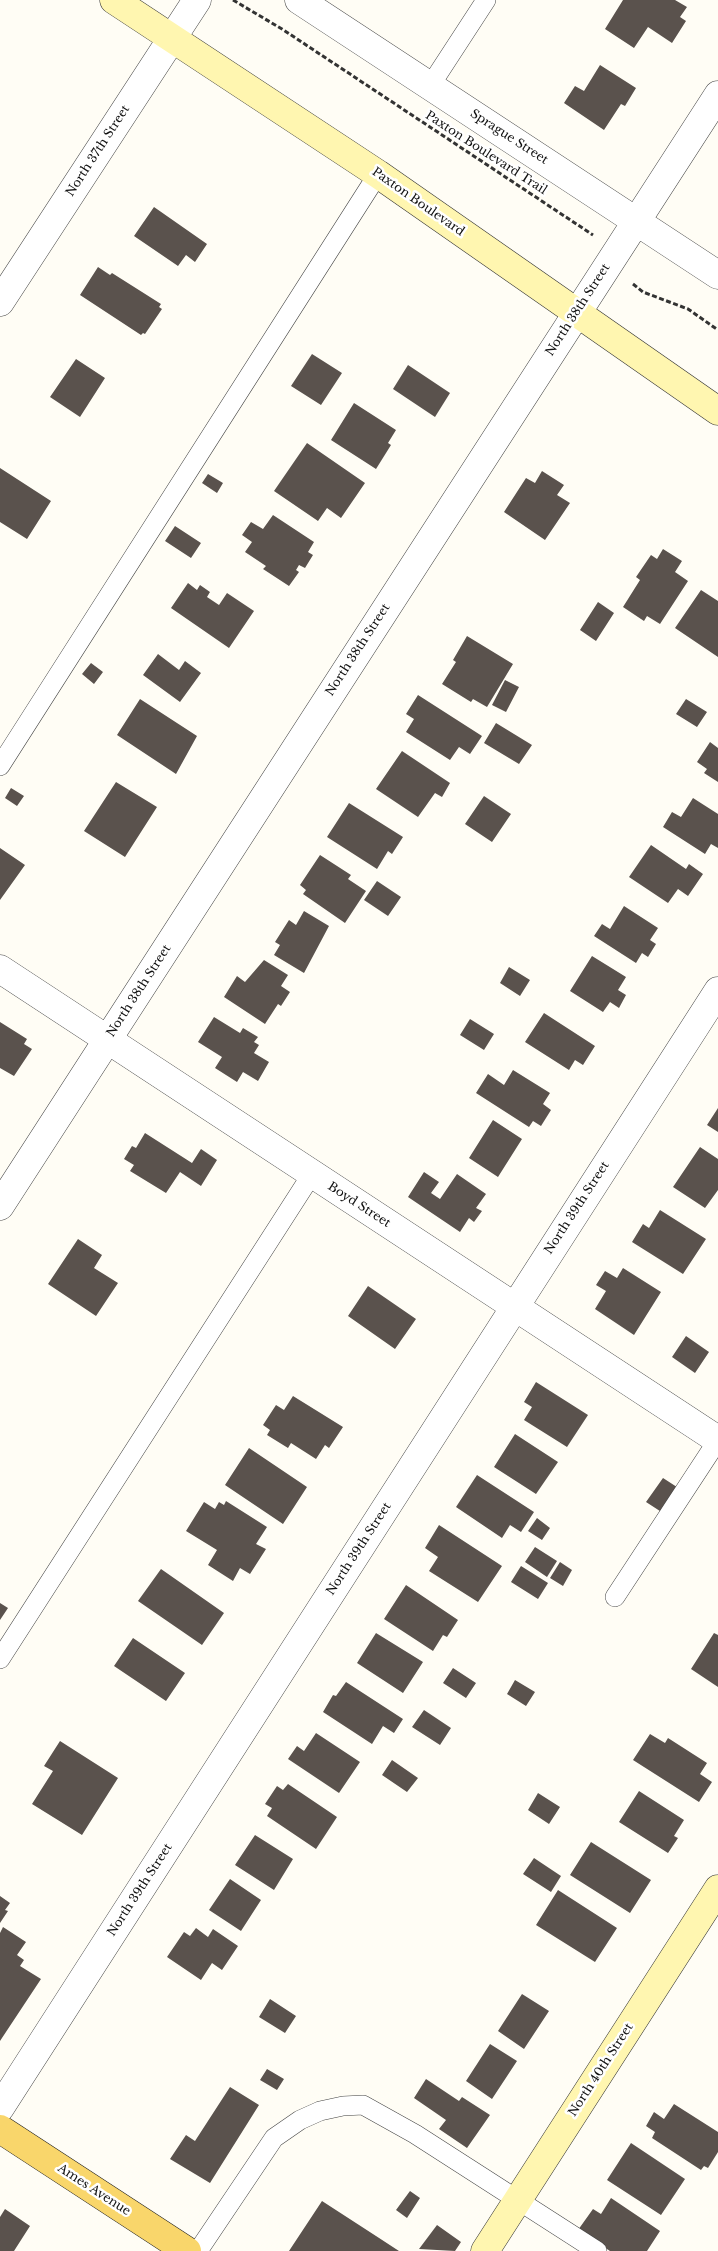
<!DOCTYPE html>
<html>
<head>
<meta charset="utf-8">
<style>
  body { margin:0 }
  canvas { display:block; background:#fffdf5 }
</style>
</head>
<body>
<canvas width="718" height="2251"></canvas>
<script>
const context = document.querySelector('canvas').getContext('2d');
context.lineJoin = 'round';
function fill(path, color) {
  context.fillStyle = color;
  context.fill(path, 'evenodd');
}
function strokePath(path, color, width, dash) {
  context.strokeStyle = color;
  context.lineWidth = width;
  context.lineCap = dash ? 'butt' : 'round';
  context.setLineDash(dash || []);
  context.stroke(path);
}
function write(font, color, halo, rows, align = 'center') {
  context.font = font + ' "Libre Baskerville",serif';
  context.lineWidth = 5;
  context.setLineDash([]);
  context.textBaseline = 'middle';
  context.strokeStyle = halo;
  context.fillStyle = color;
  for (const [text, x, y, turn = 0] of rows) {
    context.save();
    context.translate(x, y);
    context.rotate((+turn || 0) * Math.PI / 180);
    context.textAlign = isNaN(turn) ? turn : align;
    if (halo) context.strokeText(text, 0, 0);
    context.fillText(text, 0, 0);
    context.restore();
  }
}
fill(new Path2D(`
  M623,0H675L687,7L680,17L686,21L672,43L648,27L634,48L605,29Z
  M600,65L636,88L625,106L621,104L604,130L564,103L575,86L584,91Z
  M154,207L207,244L195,262L186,255L178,266L134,236Z
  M98,267L110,275L112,273L161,304L159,307L162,309L145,334L143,333L141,335L80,295Z
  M312,354L342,373L321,405L291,386Z
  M76,359L105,378L80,417L50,397Z
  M408,365L450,393L435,417L393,389Z
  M354,403L396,430L388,443L391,445L376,469L331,440Z
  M307,443L365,483L341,518L327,508L318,521L274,491Z
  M0,468L51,501L27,539L0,522Z
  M542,471L564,485L557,495L570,503L545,540L504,512L526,478L535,483Z
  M208,474L223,483L217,493L202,483Z
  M273,515L314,542L308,552L313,555L305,568L299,565L296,570L299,572L289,586L263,569L266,566L245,552L252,542L242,535L251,522L263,529Z
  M175,526L201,543L191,558L165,541Z
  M663,549L682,561L675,572L688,581L660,624L647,616L644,621L623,607L640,580L636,577L651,555L657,559Z
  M188,583L197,590L200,585L210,592L207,597L219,605L227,593L254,611L229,648L171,608Z
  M701,590L718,601V657L675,628Z
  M598,602L614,613L596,641L580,630Z
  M467,636L513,664L487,707L473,699L471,702L442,684L456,662L453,660Z
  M158,654L179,670L185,661L201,673L180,702L143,675Z
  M91,663L103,672L94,684L82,674Z
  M505,680L519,687L506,712L492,705Z
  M418,695L482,736L470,754L459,747L450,760L406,732L414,719L406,714Z
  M140,699L197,736L176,774L117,735Z
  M686,699L707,712L697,727L676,714Z
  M496,723L532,745L519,764L484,743Z
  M710,742L718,748V782L704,773L707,769L697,762Z
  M402,751L450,783L442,797L435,793L418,817L376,789Z
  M116,782L157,807L125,857L84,831Z
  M11,788L24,796L17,806L5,798Z
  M484,796L511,814L492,842L465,824Z
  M693,798L718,814V848L711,844L705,854L663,827L672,812L681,817Z
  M349,803L403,837L392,854L388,851L377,869L327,837Z
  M651,845L686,869L689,864L703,874L688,896L678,889L668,903L629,877Z
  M0,848L25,865L0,900Z
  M320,855L351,875L348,879L366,891L345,923L303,894L306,890L300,885Z
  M377,881L401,897L388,916L364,900Z
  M624,906L658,928L650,940L656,944L648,957L642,953L636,963L594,936L602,924L610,929Z
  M304,911L329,926L304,973L274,955L280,945L275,942L289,920L296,925Z
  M592,956L626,977L618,990L626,995L619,1008L610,1002L603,1012L570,991Z
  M264,960L288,975L281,986L290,992L281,1006L278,1004L265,1024L224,997L237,976L245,982Z
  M509,967L530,980L520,996L500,983Z
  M544,1013L595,1046L583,1065L575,1060L569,1070L525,1042Z
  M214,1017L240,1033L243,1028L258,1037L254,1042L259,1045L254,1053L269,1062L258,1081L243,1072L237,1082L215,1068L222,1057L198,1042Z
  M470,1019L494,1034L484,1050L460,1035Z
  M0,1022L27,1039L24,1044L32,1049L14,1076L0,1068Z
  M513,1070L550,1093L543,1104L551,1110L541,1126L533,1121L529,1127L476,1093L488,1074L504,1085Z
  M718,1108V1132L707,1125Z
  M493,1120L522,1139L498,1177L469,1158Z
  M145,1133L192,1163L201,1149L217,1160L201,1186L180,1172L166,1193L130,1171L134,1165L124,1159L132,1146L136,1148Z
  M700,1147L718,1159V1190L705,1208L673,1187Z
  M424,1172L439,1182L431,1193L440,1199L457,1174L486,1194L476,1208L482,1211L474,1222L469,1218L460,1232L408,1197Z
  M660,1210L706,1239L683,1274L632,1242L643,1224L649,1228Z
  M78,1239L102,1255L94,1268L118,1283L96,1316L48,1284Z
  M623,1268L661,1292L634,1335L595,1309L606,1291L596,1285L605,1271L617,1278Z
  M368,1286L416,1319L395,1349L348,1316Z
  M686,1336L709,1352L695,1373L672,1357Z
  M536,1382L588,1415L567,1447L524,1420L532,1407L524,1402Z
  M293,1396L343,1427L329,1448L325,1445L316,1459L291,1443L288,1448L267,1435L270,1430L263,1425L276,1405L284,1410Z
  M515,1434L558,1462L536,1494L494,1467Z
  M249,1448L307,1487L283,1524L225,1485Z
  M477,1475L534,1512L521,1532L510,1525L502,1538L456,1507Z
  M663,1478L680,1489L663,1513L646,1502Z
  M226,1501L267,1527L256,1544L266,1549L250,1574L240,1568L233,1581L208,1565L217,1550L186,1531L204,1502L215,1509L219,1502L224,1505Z
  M537,1518L550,1528L542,1540L528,1531Z
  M439,1525L502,1566L478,1602L429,1571L438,1557L425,1548Z
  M535,1547L557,1561L547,1577L525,1562Z
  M560,1562L572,1570L563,1586L550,1578Z
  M521,1566L548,1583L538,1599L511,1582Z
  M161,1569L224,1613L202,1645L138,1601Z
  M406,1585L458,1620L447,1637L443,1635L433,1651L384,1619Z
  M0,1603L8,1608L0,1620Z
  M376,1633L423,1662L403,1693L357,1663Z
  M714,1633L718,1635V1687L691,1669Z
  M133,1638L185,1673L166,1701L114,1666Z
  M453,1668L476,1683L466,1698L443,1683Z
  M515,1680L535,1692L526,1706L507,1694Z
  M346,1682L403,1719L394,1733L383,1726L372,1744L323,1712L333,1695L336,1696Z
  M424,1710L451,1728L440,1745L412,1727Z
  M316,1733L360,1762L339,1793L288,1759L297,1746L304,1751Z
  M650,1734L665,1743L668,1738L707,1763L700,1774L712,1782L699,1802L633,1760Z
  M60,1741L118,1778L82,1835L32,1804L53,1771L44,1766Z
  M392,1760L418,1778L407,1792L382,1775Z
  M288,1784L337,1817L316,1849L267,1816L272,1808L265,1804L277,1786L283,1790Z
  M639,1791L684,1820L674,1836L678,1838L668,1853L619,1822Z
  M538,1793L560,1807L549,1824L528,1810Z
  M255,1835L293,1859L274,1890L235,1865Z
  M591,1842L651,1880L630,1913L570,1875Z
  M534,1858L561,1876L551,1892L523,1874Z
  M230,1879L261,1900L241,1931L209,1910Z
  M558,1890L617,1928L595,1962L536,1925Z
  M0,1896L10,1903L5,1910L8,1911L0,1923Z
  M3,1927L26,1942L17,1955L24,1960L20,1966L41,1979L0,2041V1933Z
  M196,1928L208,1937L213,1929L238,1946L222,1970L212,1963L201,1980L167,1957L184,1932L190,1936Z
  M522,1994L549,2011L524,2049L498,2031Z
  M270,1999L296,2016L285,2033L259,2017Z
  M490,2044L517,2061L492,2099L466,2081Z
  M267,2069L284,2079L277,2090L260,2080Z
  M426,2079L459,2101L462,2097L490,2115L467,2148L439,2129L446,2120L414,2098Z
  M230,2087L259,2105L210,2183L170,2159L186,2135L195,2141Z
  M674,2104L718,2132V2152L708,2168L704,2166L701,2170L652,2138L655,2132L646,2126L654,2112L664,2119Z
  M631,2143L685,2179L661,2215L607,2180Z
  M410,2191L420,2198L407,2218L396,2210Z
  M611,2198L660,2231L647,2251H610L578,2230L593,2209L601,2214Z
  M322,2201L376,2236L399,2251H289Z
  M5,2209L30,2226L14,2251H0V2217Z
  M437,2225L461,2242L455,2251L419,2249Z`), '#5a524d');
const lane = new Path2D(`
  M430,86L486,0
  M0,766L378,174
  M615,1597L718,1440
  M0,1659L312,1174
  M198,2251L274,2138L300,2120L320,2111L343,2106L363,2105L415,2134L597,2251`);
const street = new Path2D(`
  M299,0L718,275
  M0,302L197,0
  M0,969L718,1440
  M0,1206L718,95
  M0,2108L718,991`);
const secondary = new Path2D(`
  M114,0L378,174L718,411
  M485,2251L718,1889`);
const primary = new Path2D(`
  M0,2129L187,2251`);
strokePath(lane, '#444', 20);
strokePath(street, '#444', 29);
strokePath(secondary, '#333', 29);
strokePath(primary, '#222', 29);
strokePath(new Path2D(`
  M233,0L282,29L593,235
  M633,284L643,292L688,309L718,330`), '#333', 3, [5, 2.5]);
strokePath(lane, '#fff', 19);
strokePath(street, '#fff', 28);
strokePath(secondary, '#fff6b0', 28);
strokePath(primary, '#f9d66b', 28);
write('12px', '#111', '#fff', [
  ["Sprague Street",509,137,33],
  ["North 37th Street",98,151,-57],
  ["Paxton Boulevard Trail",486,153,33],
  ["Paxton Boulevard",418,202,35],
  ["North 38th Street",578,310,-57],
  ["North 38th Street",358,650,-57],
  ["North 38th Street",139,991,-57],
  ["Boyd Street",359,1205,33],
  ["North 39th Street",577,1208,-57],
  ["North 39th Street",359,1549,-57],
  ["North 39th Street",140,1890,-57],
  ["North 40th Street",601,2070,-57],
  ["Ames Avenue",94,2190,33]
]);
</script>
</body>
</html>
